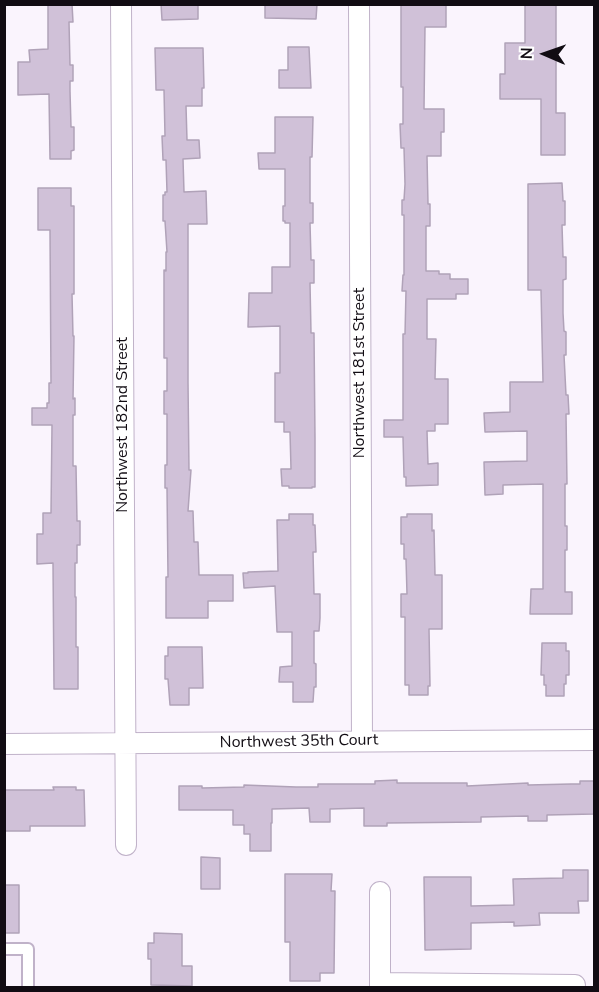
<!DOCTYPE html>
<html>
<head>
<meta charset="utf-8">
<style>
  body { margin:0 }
  #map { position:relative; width:599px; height:992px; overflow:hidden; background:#faf4fd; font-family:"Nunito Sans",sans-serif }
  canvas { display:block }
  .frame { position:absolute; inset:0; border:6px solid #110c13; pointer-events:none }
  .north { position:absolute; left:515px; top:24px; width:60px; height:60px; -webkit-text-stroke:4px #fff; paint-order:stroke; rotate:272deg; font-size:16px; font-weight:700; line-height:24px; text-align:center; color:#110c13 }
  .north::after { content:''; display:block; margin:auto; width:21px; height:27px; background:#110c13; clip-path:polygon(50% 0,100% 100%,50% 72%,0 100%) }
</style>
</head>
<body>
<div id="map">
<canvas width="599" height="992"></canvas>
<div class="frame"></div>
<div class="north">N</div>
</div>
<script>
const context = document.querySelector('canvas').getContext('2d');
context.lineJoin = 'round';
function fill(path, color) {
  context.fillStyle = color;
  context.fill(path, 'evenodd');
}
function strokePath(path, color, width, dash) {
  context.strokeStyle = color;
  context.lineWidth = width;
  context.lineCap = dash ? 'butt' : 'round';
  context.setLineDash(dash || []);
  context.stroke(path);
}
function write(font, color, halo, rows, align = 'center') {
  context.font = font + ' "Nunito Sans",sans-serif';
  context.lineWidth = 4.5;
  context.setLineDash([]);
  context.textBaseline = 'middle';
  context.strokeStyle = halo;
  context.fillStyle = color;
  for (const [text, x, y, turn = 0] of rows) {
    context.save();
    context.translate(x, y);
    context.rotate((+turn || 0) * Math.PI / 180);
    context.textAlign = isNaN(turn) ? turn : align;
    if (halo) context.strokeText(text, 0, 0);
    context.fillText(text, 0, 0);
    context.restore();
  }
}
const building = new Path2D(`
  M48,4H72L73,22H69L70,65H73V81H70V91L71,127H74V150L71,151V159H50L49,94L18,95V62H30L29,50L48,49Z
  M161,4H198V19L162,20Z
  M265,4H317L316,19L265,18Z
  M401,4H446V27H425L424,109H444V132H441V156H427L428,204H430V226H426V271H439V274H450V279H468V294H456V299H427V339H436L435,379H448V424H435V431H427L428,464L438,463V485L406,486V477H404L403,437H384V420H403V334H405L406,291H402L403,275H404V215H402V200H404L405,184L404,148H401L400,124H403V87H401Z
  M525,4H556V113H565V155H541V99H500V74H505V43H525Z
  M288,47H309L311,88H279V70H288Z
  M155,48H203L204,88H202V106H186L187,140H199L200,158L183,159L184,192L206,191L207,224H188V382L189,470H191L188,511H193L194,542H198L199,575H233V601H208V618H166V577H168L167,488H165V465H167V414H164V391H167V358H164V270L166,271V252H167L165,221H163V195H165V192H167L166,160H163L162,136H165L164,90H156Z
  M275,117H313L312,157H310V203H313V223H310L311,260H314V283H310L311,333H314L315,438V487H312V488H289V486H282L281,469H291L290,432H284V422H275V373H280V326L248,327L249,293H272V267H290V223H285V221H283V206H285V169H259L258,153H275Z
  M562,183L563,201H565V225H562L563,257H566V279L563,280V313L564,331L566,332V355H564L566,395H568L569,414H566L567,484H565V526H567V550H565V592H572V614H530L531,589H543V484L503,485V494L485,495L484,462L527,461V431L485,432L484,413L510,412V382H543L541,290H528V184Z
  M38,188H71V206H74V294H72L73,336H74L73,399L75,398V415H73V466H76L77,521H80V545H77V563H75V597H76V647H78V689H54L53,563L37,564V534H43V513H51L52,425H32V408H47V403H49V383H51L50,230H38Z
  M289,514H313V525H315L316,552H313L314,594H320V618L319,631H314V663L316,664V687H314L313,702H293V682H279L280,667L292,666V632H277L275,586L244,588L243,573H248V572L278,571L277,520H289Z
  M407,514H432V531L434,530L435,575H442V629H429L430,686H428V695H409V685H405V617H401V594H407L406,559H404V544H401V517H407Z
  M542,643H566V651H569V675H566V684H564V696H546V685H544V675H541Z
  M168,647H202L203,688H189V705H170L168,679H165V656H168Z
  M397,780V783H467V786L528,783V785L571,784H580V781H594V814L547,815V821H528V816L481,817V822L387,823V826H364V808L330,809V822H310L309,808L272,809V823H271V851H250V834H244V825H233V810H179V786H202V788L244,787V785L296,787H318V784H375V781Z
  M53,787H76V790H84L85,826H30V831H4V790H54Z
  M201,857L220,858V889H201Z
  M563,870H588V901H578L579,913H539L540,925L514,926V922L471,923V949L425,950L424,877H471V906L514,905L513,879L563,878Z
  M285,874H332L331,891H335L334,973H320V981H290V942H285Z
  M4,885H19V933H4Z
  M154,933L182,934V966H192V986L151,985V959H148V943H154Z`);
fill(building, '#d0c1d8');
strokePath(building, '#b0a2b8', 1.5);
const service = new Path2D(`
  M4,949H28V988`);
const minor = new Path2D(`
  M121,4L126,845
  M359,4L362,741
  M4,744L594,740
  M380,983L575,985
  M380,988V892`);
strokePath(service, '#c0b2c9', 14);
strokePath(minor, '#c0b2c9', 22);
strokePath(service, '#fff', 10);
strokePath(minor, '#fff', 20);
write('16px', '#110c13', '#fff', [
  ["Northwest 181st Street",360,373,-90],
  ["Northwest 182nd Street",123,425,-90],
  ["Northwest 35th Court",299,742,-1]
]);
</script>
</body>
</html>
